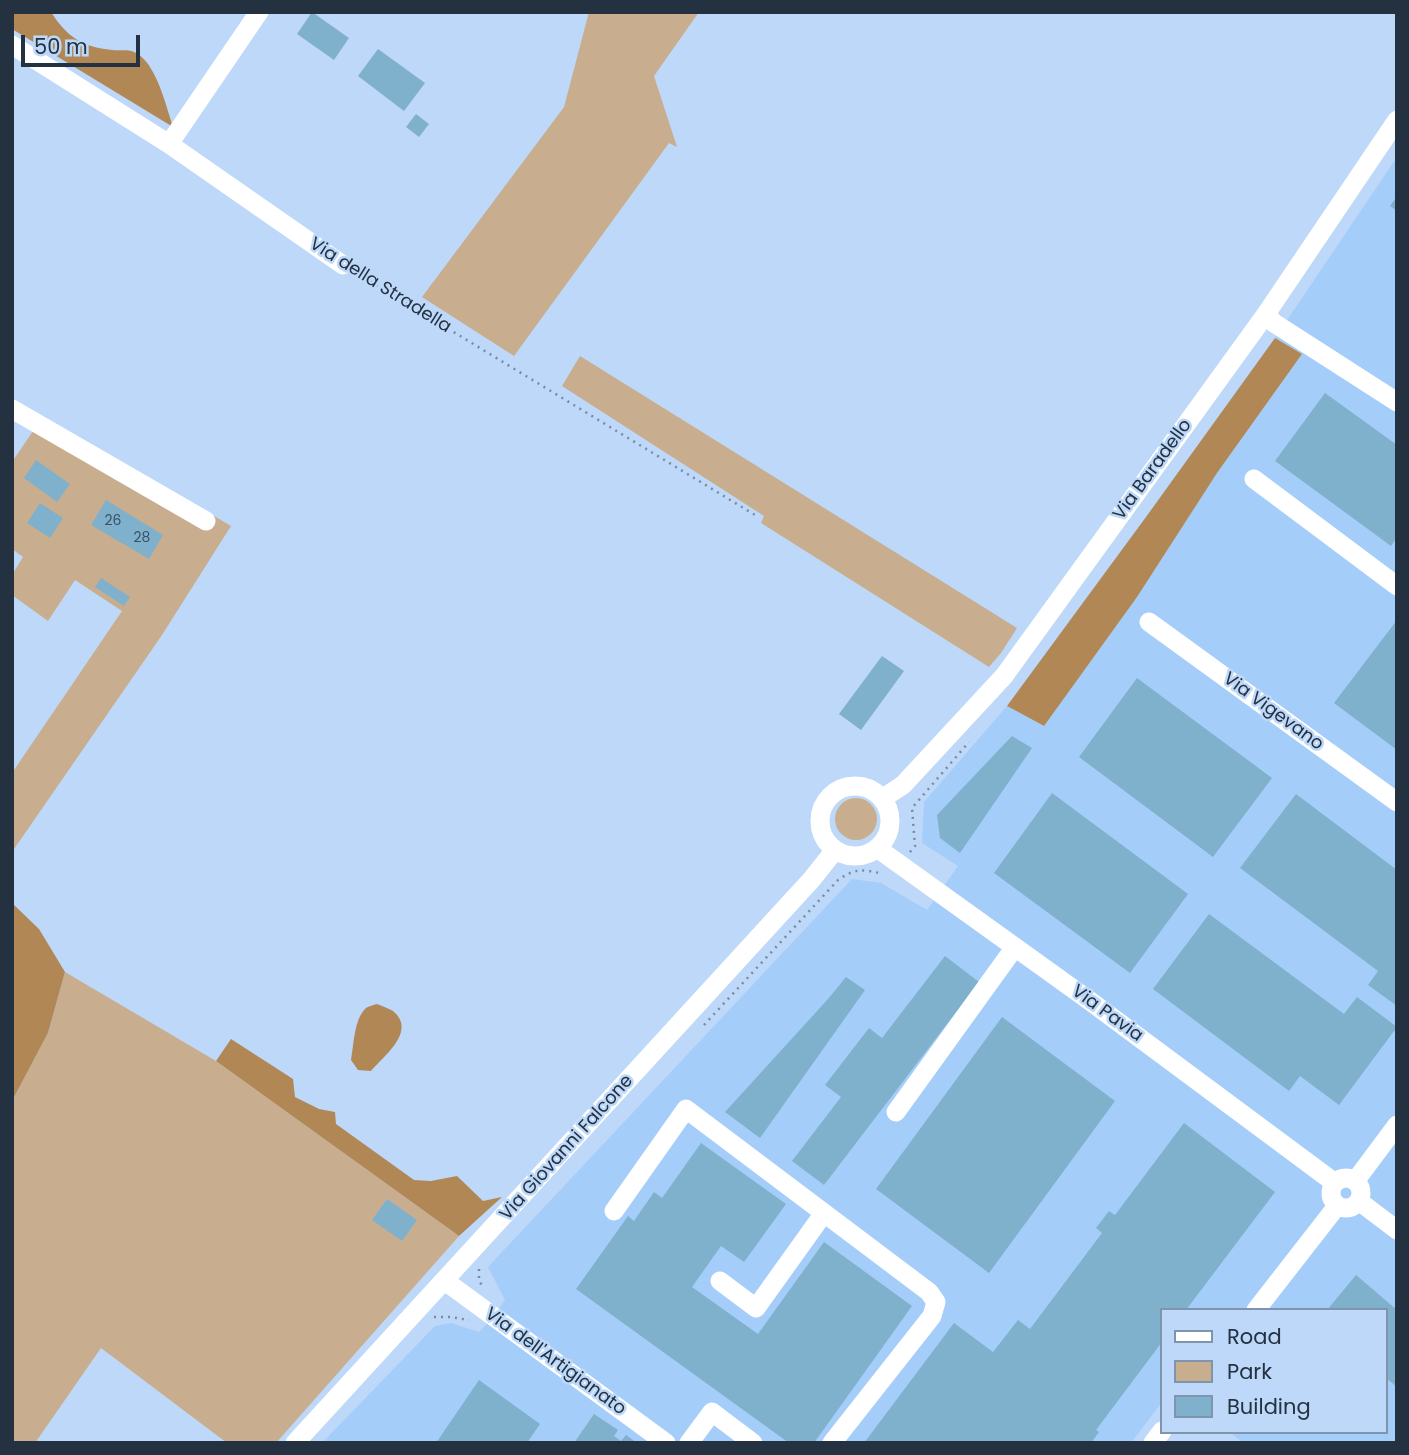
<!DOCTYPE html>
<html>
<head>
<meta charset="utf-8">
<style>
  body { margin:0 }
  #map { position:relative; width:1409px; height:1455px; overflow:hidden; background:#bdd8f8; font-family:Poppins,sans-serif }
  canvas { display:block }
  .frame { position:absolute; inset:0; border:14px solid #233140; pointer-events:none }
  .legend { position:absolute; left:1160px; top:1308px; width:228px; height:126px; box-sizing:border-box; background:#bdd8f8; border:2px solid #7f95ae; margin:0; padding:9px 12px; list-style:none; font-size:21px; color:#233140 }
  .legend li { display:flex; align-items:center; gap:14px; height:35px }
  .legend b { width:35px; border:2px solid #7f95ae }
  .scale { position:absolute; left:21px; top:35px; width:119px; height:32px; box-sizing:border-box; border:4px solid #233140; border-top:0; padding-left:9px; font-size:21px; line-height:24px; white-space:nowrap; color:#233140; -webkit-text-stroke:5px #bdd8f8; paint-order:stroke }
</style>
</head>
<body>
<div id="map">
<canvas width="1409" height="1455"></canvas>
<div class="frame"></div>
<ul class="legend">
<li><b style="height:9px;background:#fff"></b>Road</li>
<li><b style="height:19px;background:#c8ae8e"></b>Park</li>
<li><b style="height:19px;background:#7fb1cc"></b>Building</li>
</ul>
<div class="scale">50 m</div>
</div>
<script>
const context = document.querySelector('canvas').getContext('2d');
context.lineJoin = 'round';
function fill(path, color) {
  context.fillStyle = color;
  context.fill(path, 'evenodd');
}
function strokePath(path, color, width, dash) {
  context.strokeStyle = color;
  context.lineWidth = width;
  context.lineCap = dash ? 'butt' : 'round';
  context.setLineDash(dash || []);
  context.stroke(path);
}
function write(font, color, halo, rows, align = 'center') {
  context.font = font + ' Poppins,sans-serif';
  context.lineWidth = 5;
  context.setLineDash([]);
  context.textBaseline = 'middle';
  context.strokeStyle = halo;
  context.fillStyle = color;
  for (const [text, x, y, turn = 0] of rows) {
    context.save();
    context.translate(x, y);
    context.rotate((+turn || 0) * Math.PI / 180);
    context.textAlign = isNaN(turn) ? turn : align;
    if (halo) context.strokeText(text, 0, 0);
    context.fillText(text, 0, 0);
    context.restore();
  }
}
fill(new Path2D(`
  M1397,157V1443H1243L1230,1432H1386V1310H1162V1402L1131,1443H322L435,1326L451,1323L479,1332L493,1317L505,1300L488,1267L852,879L881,883L927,910L958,866L922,843L924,802L1007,706L1043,726L1217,473L1302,354L1275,338Z`), '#a5cdf9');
fill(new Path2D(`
  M589,12H699L654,76L677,147L669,143L514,356L422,297L564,107Z
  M580,356L1017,628L1001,653L989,667L761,523L764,516L562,386Z
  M33,431L209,513L231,526L162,635L12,852V773L122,611L75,580L48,621L12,595V575L23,557L12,549V462Z
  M835 819a21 21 0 1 1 42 0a21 21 0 1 1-42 0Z
  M65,972L216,1061L459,1236L276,1443H227L101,1348L35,1443H12V1101L48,1033Z`), '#c8ae8e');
fill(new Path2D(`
  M12,12H51C67,37 82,47 112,50C118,51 128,49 134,52C156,61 166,106 173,127L12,29Z
  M1275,338L1302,354L1217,473L1137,597L1044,726L1007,706L1146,517Z
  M12,903L39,929L65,972L48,1033L12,1101Z
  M377,1004C382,1006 388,1008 393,1011C417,1031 385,1055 371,1071L358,1070L351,1060C354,1044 354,1019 366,1008C367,1007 376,1004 377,1004Z
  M231,1039L293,1079L295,1097L319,1109L335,1112L336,1124L414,1180L431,1181L457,1176L483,1201L502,1197L459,1236L216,1061Z`), '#b18855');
fill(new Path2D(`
  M312,12L349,38L334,60L297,34Z
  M378,49L425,83L404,111L358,76Z
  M416,114L429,124L419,137L406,127Z
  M1397,196V211L1390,206Z
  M1325,393L1397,445V537L1391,546L1275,461Z
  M36,460L70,484L57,502L24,478Z
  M106,500L163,535L149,559L91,525Z
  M40,503L63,518L50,538L27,523Z
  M101,578L130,597L124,606L95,587Z
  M1397,620V750L1334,703Z
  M882,656L904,671L861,730L839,714Z
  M1137,678L1272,778L1213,857L1079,757Z
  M1012,736L1032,748L960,853L940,838L937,815Z
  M1052,793L1188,894L1130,973L994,873Z
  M1296,794L1397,870V1006L1368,985L1378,971L1240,868Z
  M1209,914L1344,1014L1357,997L1397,1027L1339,1105L1300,1076L1289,1091L1153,989Z
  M945,956L979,982L824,1185L792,1161L841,1097L825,1085L869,1028L882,1038Z
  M846,977L865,990L760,1138L725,1112L828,999Z
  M1002,1017L1115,1101L989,1273L876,1189Z
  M1184,1123L1275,1192L1186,1310H1162V1342L1096,1430L1099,1432L1091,1443H864L954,1323L993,1352L1018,1320L1030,1329L1102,1233L1096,1228L1109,1211L1115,1215Z
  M701,1143L786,1204L744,1262L721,1246L692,1287L758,1334L824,1242L912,1306L814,1443H789L576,1289L628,1216L634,1221L654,1192L662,1198Z
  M387,1199L417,1220L402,1241L372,1220Z
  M1356,1275L1397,1310V1387L1386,1378V1310H1327Z
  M479,1380L540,1424L527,1443H436Z
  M594,1414L618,1430L614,1436L621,1441L626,1435L637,1443H574Z`), '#7fb1cc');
strokePath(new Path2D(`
  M358,274L755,515
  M910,852L915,846L912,808L969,742
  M704,1025L838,880C855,868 863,869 883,874
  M479,1269V1280L482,1286
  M434,1317H450L469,1320`), '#778ca4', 2.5, [2, 5]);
strokePath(new Path2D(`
  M12,45L169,144L343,265
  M169,144L259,12
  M1266,314L1274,323L1397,402
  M12,409L206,521
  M1254,479L1397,586
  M1149,622L1397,802
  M820 821a35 35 0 1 1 70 0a35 35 0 1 1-70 0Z
  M883,798L903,785L1004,676L1266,314L1397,120
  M877,848L1090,1001L1335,1183
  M896,1112L1015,947
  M1331 1193a15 15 0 1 1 30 0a15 15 0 1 1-30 0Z
  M1356,1180L1397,1125
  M1360,1202L1397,1230
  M614,1211L686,1109L929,1292L936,1302L932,1316L832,1443
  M445,1281L666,1443
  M720,1281L756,1308L824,1213
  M1256,1310L1337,1206
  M295,1443L812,879L835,850
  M689,1443L712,1412L753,1443
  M1153,1443L1162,1431`), '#fff', 19);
write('14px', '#3a5163', null, [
  ["26",113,521],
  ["28",142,538]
]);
write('18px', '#233140', '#bdd8f8', [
  ["Via della Stradella",380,286,32],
  ["Via Baradello",1153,470,-54],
  ["Via Vigevano",1273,712,36],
  ["Via Pavia",1107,1014,36],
  ["Via Giovanni Falcone",567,1148,-48],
  ["Via dell'Artigianato",555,1362,36]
]);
</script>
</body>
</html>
